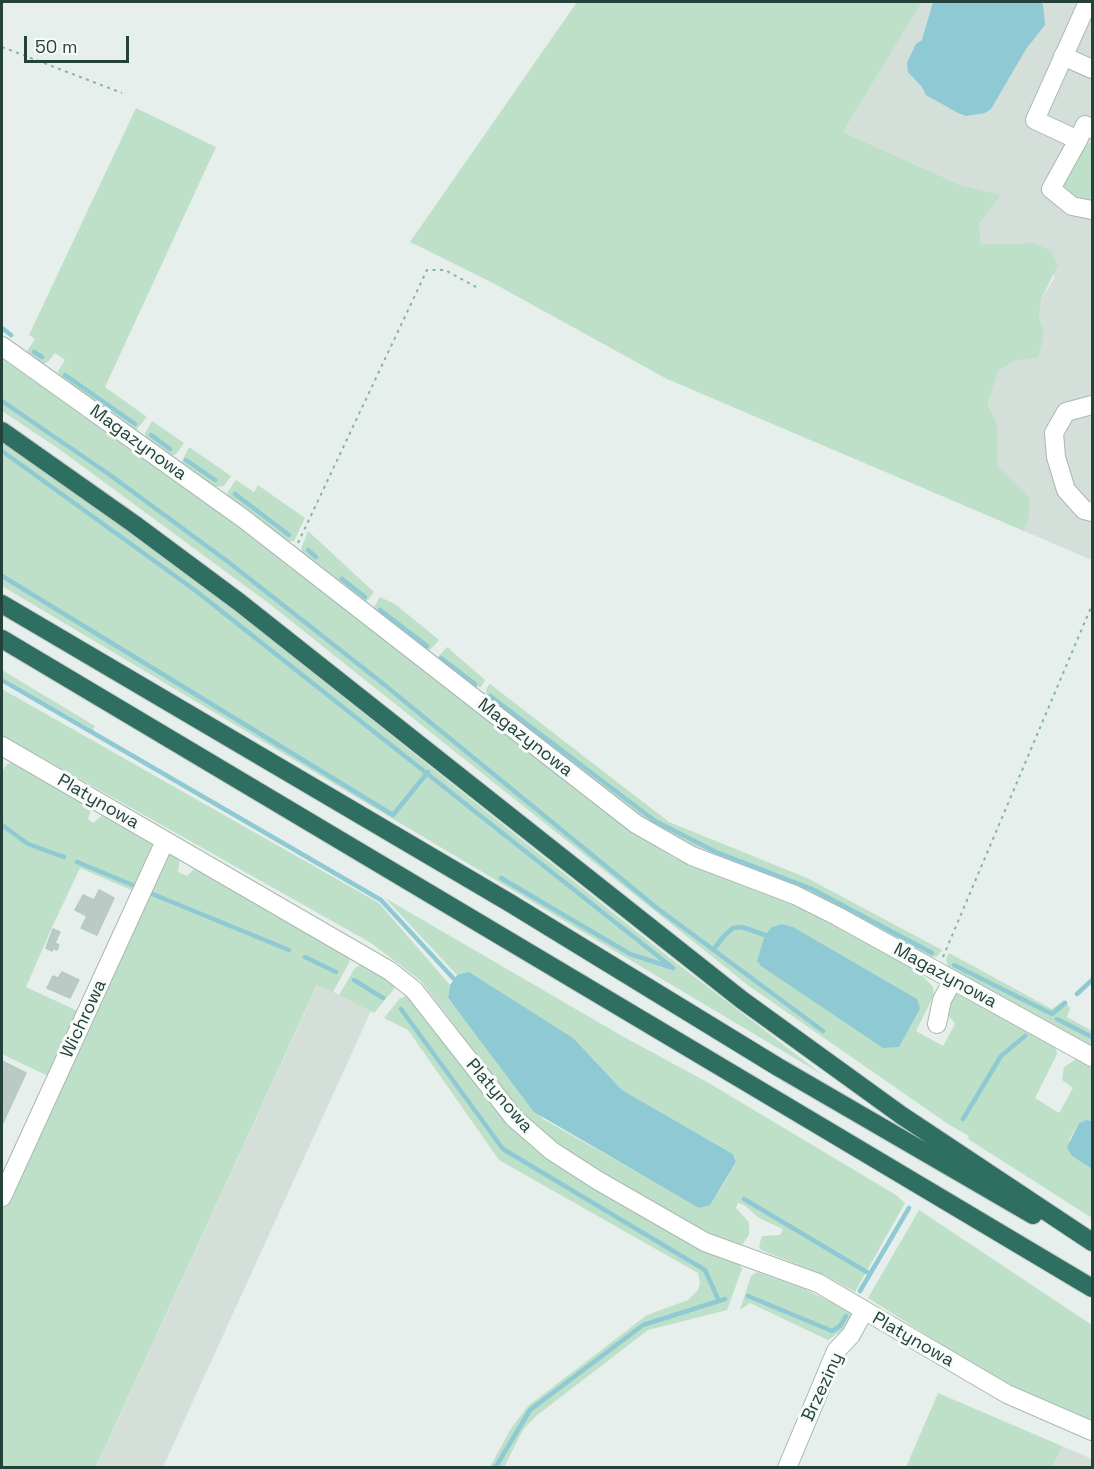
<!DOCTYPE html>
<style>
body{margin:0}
#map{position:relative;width:1094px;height:1469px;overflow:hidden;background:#e6efeb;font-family:"Space Grotesk",sans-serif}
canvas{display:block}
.frame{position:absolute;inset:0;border:3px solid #24423a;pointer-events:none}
.scale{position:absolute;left:24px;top:36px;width:105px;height:27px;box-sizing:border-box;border:3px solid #24423a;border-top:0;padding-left:8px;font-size:18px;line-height:21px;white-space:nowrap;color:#24423a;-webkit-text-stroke:4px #f7fbf9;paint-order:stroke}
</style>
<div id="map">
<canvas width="1094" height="1469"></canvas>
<div class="frame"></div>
<div class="scale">50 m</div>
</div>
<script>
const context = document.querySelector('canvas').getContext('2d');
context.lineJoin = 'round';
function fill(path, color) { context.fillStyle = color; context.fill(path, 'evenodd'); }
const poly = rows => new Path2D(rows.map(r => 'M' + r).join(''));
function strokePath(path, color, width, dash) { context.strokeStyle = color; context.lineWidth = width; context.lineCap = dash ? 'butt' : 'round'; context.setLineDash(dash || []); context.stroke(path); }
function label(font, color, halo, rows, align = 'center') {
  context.font = font + ' "Space Grotesk",sans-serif'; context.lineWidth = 6; context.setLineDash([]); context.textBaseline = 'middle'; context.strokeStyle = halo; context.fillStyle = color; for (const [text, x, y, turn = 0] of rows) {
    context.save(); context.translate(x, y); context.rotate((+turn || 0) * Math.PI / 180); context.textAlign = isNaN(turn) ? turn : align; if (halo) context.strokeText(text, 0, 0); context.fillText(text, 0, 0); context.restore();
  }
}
const built = poly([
 [922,2,1092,2,1092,560,1024,531,1029,516,1008,477,997,466,997,424,988,404,998,371,1015,361,1044,335,1039,316,1041,300,1055,277,1033,243,981,244,979,224,1000,195,961,185,843,132],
 [318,984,371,1011,163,1467,96,1468],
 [1062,1446,1092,1459,1092,1467,1053,1468]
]);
const green = poly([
 [577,2,922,2,843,132,961,185,1001,195,979,224,981,244,1033,243,1050,250,1058,265,1041,300,1039,316,1044,335,1038,357,1015,361,998,371,988,404,997,424,997,466,1029,497,1029,516,1024,531,667,379,491,282,410,242],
 [136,108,216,147,105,387,147,417,136,430,130,428,59,377,58,371,65,360,55,353,48,362,41,364,27,351,35,339,29,335],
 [1092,144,1092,204,1083,202,1068,193,1065,186,1065,181,1085,145],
 [2,356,203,500,623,825,674,858,801,908,918,971,933,987,934,995,916,1031,943,1046,955,1024,946,1012,953,996,957,994,1051,1043,1056,1048,1057,1054,1035,1098,1059,1113,1073,1088,1062,1080,1064,1067,1076,1059,1092,1068,1092,1121,1086,1120,1079,1123,1069,1140,1072,1156,1092,1169,1092,1218,968,1139,969,1136,948,1124,749,986,271,605,59,449,2,411],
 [782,924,793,927,920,1009,899,1047,772,927],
 [152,421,184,443,177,453,172,456,146,439,145,433],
 [2,441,144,542,238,613,666,955,823,1075,2,586],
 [189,447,231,476,224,486,213,487,181,463],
 [236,480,254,492,258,485,305,518,294,541,283,541,228,497,227,493],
 [308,531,374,592,369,599,365,602,304,556,301,549],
 [380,597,395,604,439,640,430,650,425,651,374,611,373,608],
 [447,647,485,680,481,687,472,687,437,658],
 [2,670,95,726,93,730,2,677],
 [490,684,669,822,807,878,942,950,938,956,930,958,705,853,647,821,486,697,486,689],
 [2,689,379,903,450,985,448,999,543,1119,699,1207,710,1204,722,1186,736,1162,733,1154,622,1090,572,1038,470,973,457,975,385,898,622,1036,707,1082,896,1195,905,1203,855,1292,826,1276,761,1250,759,1246,762,1236,780,1235,783,1229,759,1218,744,1205,738,1203,736,1208,749,1222,749,1235,742,1245,731,1244,687,1222,551,1141,525,1118,421,981,371,943,2,735],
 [13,762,92,807,88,819,93,823,104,814,153,842,155,847,138,893,80,868,53,925,26,987,82,1013,52,1078,2,1054,2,772,7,764],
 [171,853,180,857,178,872,187,876,195,868,349,956,350,961,333,992,317,985,96,1467,2,1468,2,1208,165,857],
 [949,953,1052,1009,1064,1000,1070,1008,1067,1017,1092,1031,1092,1047,948,967,946,959],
 [363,963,393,984,395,988,374,1013,339,995,355,968],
 [407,996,508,1125,542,1155,701,1250,739,1263,742,1269,727,1310,648,1330,536,1416,523,1430,504,1467,490,1467,510,1430,528,1406,647,1315,688,1300,698,1290,700,1283,698,1273,499,1160,408,1030,384,1018,400,998],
 [919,1210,1092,1325,1092,1422,1001,1382,868,1298],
 [757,1272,802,1288,844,1308,854,1315,849,1326,828,1340,750,1303,740,1310,751,1276],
 [938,1393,1062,1446,1053,1467,906,1467]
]);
const water = poly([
 [933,2,1041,2,1043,5,1045,25,1026,49,991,109,985,113,966,116,958,113,926,95,922,87,908,72,907,63,916,44,922,40],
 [782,924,793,927,917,999,920,1009,899,1047,883,1048,761,966,757,961,765,935,772,927],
 [469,972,573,1038,622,1090,733,1154,736,1162,710,1205,699,1208,534,1112,448,998,450,985,457,975],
 [1086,1120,1092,1121,1092,1169,1072,1156,1067,1147,1079,1123]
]);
const stream = poly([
 [2,328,11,335],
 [34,352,42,357],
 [65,375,135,424],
 [2,401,110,475,227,561,381,682,657,908,823,1031],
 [151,435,170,449],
 [2,451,196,591,673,968],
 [186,460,215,480],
 [235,494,289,535],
 [308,550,316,557],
 [2,576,393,815,428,772],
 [342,579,365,597],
 [380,610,427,646],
 [441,658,475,684],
 [2,680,381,900,454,979],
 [490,696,655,821,716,852,812,889,932,953],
 [2,825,28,844,64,857],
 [77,862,135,886],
 [501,878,630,954,670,967],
 [150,893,289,950],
 [713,950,724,936,733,928,742,927,765,935],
 [305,957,336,972],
 [954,965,1052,1014,1065,1003],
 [354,980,383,998],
 [1077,994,1092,980],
 [401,1009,503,1149,705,1270,719,1301],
 [1057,1019,1092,1037],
 [963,1119,1001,1056,1025,1036],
 [744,1199,870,1274],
 [860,1291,909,1208],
 [748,1296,832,1331,840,1326,846,1316],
 [495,1468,530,1410,643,1325,725,1299]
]);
const building = poly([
 [99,890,114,898,97,935,81,928,87,916,75,910,83,895,94,900,99,890],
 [53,929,60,932,55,943,59,945,57,950,53,948,52,951,46,948,53,929],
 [62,972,79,980,70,998,47,988,53,976,58,978,62,972],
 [2,1061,26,1073,2,1125,2,1061]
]);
const path = poly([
 [2,3,3,2],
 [2,47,122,93],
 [298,543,427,270,445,270,476,287],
 [943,957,1092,605]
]);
const minor = poly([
 [1088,2,1035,120,1078,140,1051,189,1072,206,1092,210],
 [1063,56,1092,69],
 [1078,140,1085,125,1092,129],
 [2,346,244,519,636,824,692,856,795,895,837,916,1092,1057],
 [1092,405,1066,412,1054,433,1056,457,1066,490,1084,510,1092,512],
 [2,746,390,971,414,990,514,1118,552,1151,597,1180,705,1242,818,1283,1007,1394,1092,1431],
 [937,1024,942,1000,953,980],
 [2,1197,165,841],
 [787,1468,836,1351,851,1335,864,1311]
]);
const highway = poly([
 [2,431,134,524,239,602,742,1000,901,1115,1092,1242],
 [2,604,510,903,778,1067,1033,1215],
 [2,639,1092,1288]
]);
const streetNames = [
 ["Magazynowa",138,443,36],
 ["Magazynowa",525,738,38],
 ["Platynowa",98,802,30],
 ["Magazynowa",945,976,29],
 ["Wichrowa",84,1019,-65],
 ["Platynowa",499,1096,49],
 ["Platynowa",913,1340,30],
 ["Brzeziny",823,1387,-65]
];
fill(built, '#d4dfda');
fill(green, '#bfe0c8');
fill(water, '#8ec9d4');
strokePath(stream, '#8ec9d4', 4.5);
fill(building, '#bbcac4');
strokePath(building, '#b8c9c2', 1.5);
strokePath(minor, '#a8b8b2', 20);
strokePath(highway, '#c2cac8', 20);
strokePath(path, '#86b3a5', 2, [3, 4.5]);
strokePath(minor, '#fff', 18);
strokePath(highway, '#2f6f62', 18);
label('18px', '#24423a', '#f7fbf9', streetNames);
</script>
